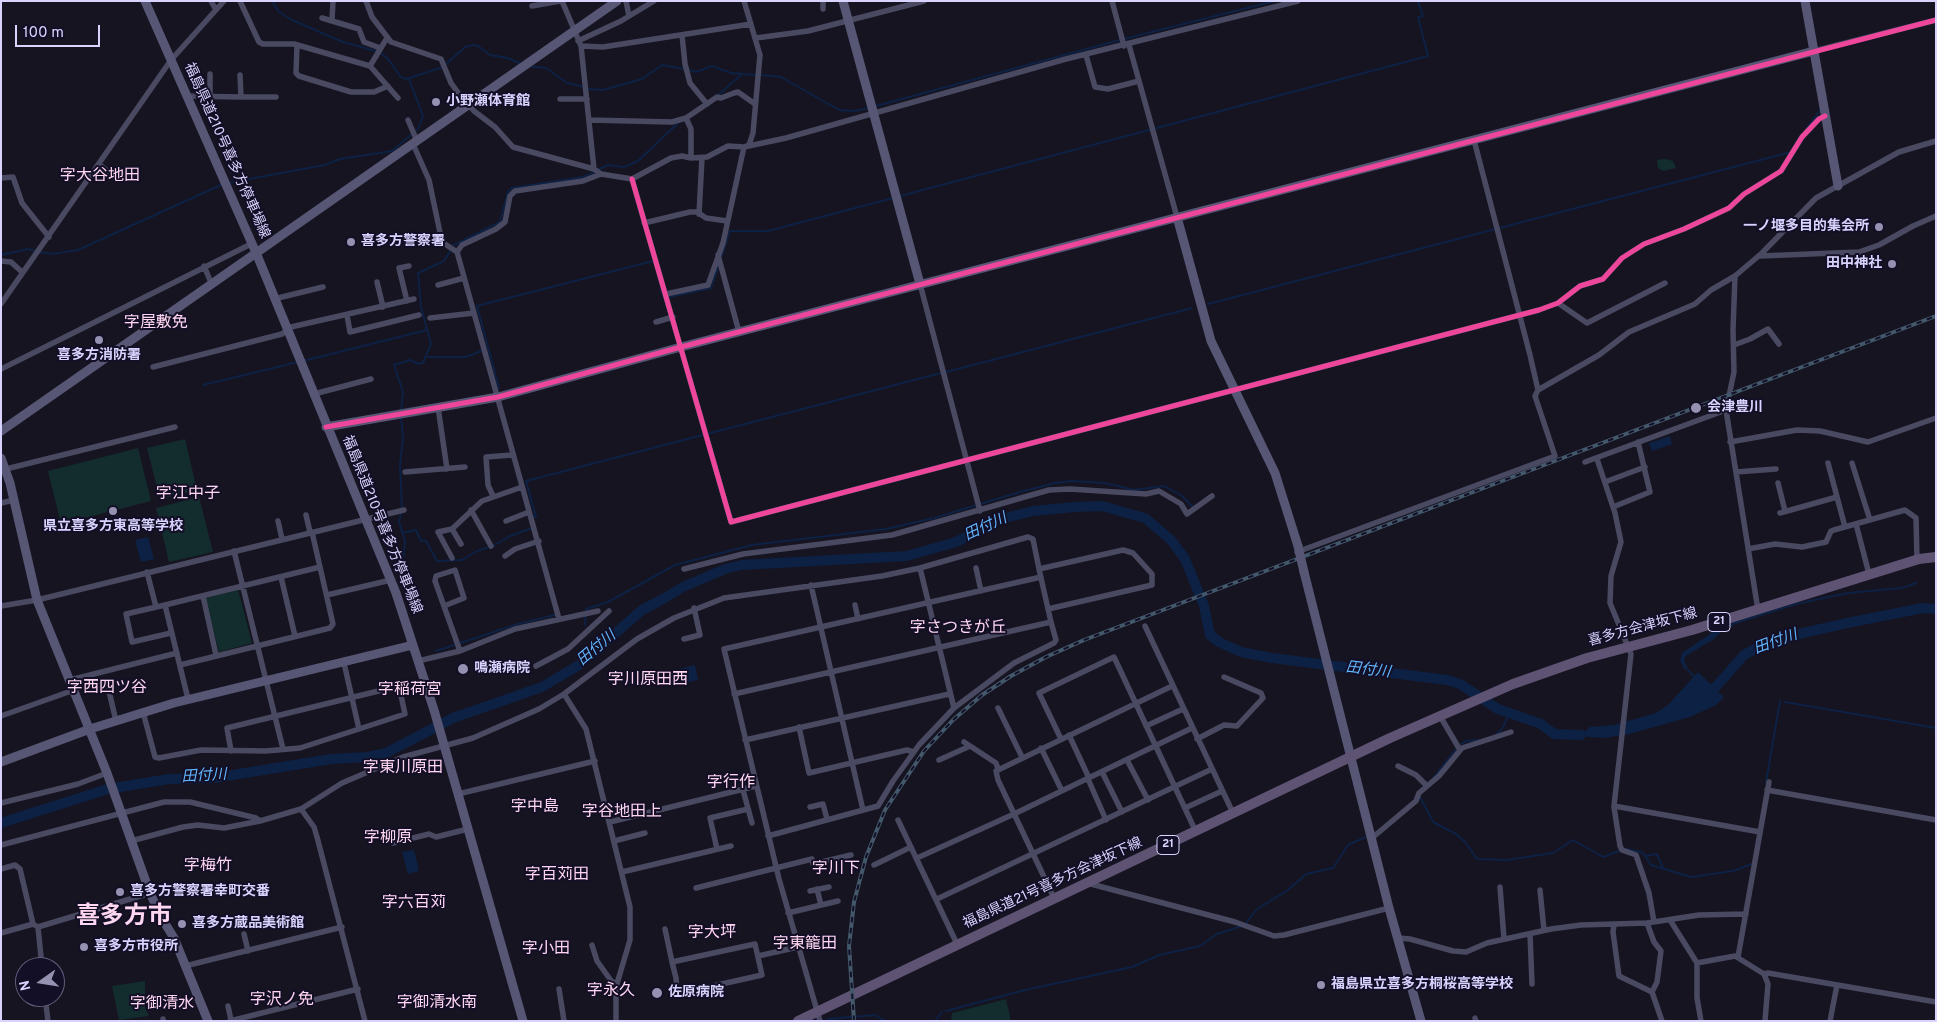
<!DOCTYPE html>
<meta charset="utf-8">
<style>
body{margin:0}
#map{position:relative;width:1937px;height:1022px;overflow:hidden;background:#161421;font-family:Overpass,sans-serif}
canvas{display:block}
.frame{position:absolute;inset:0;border:2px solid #d9d4ff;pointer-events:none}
.north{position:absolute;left:15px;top:957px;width:50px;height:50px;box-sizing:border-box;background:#130f26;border:1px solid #625e7d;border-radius:50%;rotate:257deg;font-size:14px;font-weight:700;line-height:20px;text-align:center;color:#d9d4ff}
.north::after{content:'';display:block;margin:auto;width:18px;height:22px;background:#9591b1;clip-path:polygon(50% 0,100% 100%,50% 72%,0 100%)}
.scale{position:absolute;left:15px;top:25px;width:85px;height:22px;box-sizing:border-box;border:2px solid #d9d4ff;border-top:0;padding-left:6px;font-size:15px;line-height:18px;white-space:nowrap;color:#d9d4ff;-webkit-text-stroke:4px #130f26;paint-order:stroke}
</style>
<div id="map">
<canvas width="1937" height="1022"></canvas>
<div class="frame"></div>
<div class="north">N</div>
<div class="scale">100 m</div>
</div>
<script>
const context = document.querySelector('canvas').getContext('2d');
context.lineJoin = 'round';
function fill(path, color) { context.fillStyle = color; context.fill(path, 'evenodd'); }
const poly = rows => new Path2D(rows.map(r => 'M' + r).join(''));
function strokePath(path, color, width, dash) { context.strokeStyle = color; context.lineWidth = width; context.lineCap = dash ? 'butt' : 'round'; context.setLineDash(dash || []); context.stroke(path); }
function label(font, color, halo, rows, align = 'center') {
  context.font = font + ' Overpass,"Noto Sans JP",sans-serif'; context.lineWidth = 4; context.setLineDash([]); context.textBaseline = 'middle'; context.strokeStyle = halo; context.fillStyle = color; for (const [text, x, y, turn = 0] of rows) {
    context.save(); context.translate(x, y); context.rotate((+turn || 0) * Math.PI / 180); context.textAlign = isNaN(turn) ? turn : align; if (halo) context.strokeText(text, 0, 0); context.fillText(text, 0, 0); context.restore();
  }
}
const green = poly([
 [1665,159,1673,161,1676,168,1663,171,1658,168,1657,160],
 [185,439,197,490,160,499,147,448],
 [138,448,151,501,61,524,48,471],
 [199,497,213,552,169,562,156,508],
 [238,589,252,643,219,652,205,598],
 [145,981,145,1008,149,1016,119,1020,112,986],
 [1006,999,1011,1021,951,1021,952,1013]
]);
const water = poly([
 [1670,436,1672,444,1652,451,1649,443],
 [148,537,154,559,141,562,135,540],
 [1724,629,1714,639,1686,656,1684,661,1687,667,1685,670,1680,661,1682,653,1713,632],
 [695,665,698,680,677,685,674,670],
 [1698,672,1724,697,1716,705,1690,717,1629,734,1604,738,1564,735,1583,733,1590,727,1614,725,1656,713,1668,705],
 [414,850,419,871,408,874,402,852]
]);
const stream = poly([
 [272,1,279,12,292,20,343,42,376,51],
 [1124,39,1275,1],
 [381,53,388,59,401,77,406,79,443,67,465,47,473,45,478,46,490,55,508,58,521,64],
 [527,66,546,68,567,83,584,87],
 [688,70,696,72,712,66,731,73,756,75],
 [761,75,781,77,839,110,855,111,869,108],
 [588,89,603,90,642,79,662,65,684,69],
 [717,96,742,74],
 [876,106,1120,40],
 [1807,128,1821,109],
 [599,169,608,165,624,167,638,161,679,122],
 [227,183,325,165,340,159,392,151,418,129,423,116,409,79],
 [900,196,1428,56,1418,17,1423,16,1418,1],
 [40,252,52,254,78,250,223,184],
 [1,255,28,249,35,251],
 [721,258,730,231,768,231,893,198],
 [661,289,664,298],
 [669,297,711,288,719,265],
 [1208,304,1791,152],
 [428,357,466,357,484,350],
 [303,361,427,330],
 [946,372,1192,308],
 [203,385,298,362],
 [499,388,477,306,653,261],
 [401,412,403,392,394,365,410,360,419,364,423,363,431,344,421,307,418,273,444,261,454,245,500,222,508,192,512,188,583,177,595,172],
 [401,417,403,438,400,464,402,509],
 [401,513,399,522,405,541,401,581,412,608],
 [533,517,536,517,526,481,941,373],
 [402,533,416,530,421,541,426,541,437,561,462,560,477,551,489,547],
 [493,546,510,536,532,528],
 [585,625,586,609,608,602,675,565,752,545,886,529,934,518,1020,492,1055,483,1072,481,1105,483,1134,490,1164,486,1182,496,1193,507],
 [1720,631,1735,623,1796,604,1848,593,1902,588,1916,583],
 [436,651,518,624,555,615],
 [1686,668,1695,677],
 [1785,702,1936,728],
 [1503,727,1510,712],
 [1497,734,1502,729],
 [1460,745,1466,741,1479,740],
 [1433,778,1457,748],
 [1766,782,1780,701],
 [1420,797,1433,822,1456,834,1466,843,1477,859,1507,860,1553,853,1573,840,1603,857,1619,851],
 [1627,849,1643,853,1651,865,1691,877,1733,871,1752,864],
 [1645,856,1657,854,1663,868],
 [1246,923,1257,909,1288,890,1306,874,1333,868,1348,845,1366,837],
 [946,1011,1025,990,1132,967,1159,955,1200,946,1217,934,1242,926],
 [828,1019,875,1015,885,1021],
 [935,1021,942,1012]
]);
const river = poly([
 [1706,698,1744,655,1757,648,1803,633,1852,622,1923,608,1936,609],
 [1,823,108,789,169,779,214,778,331,759,368,757,386,753,453,718,542,687,579,665,642,610,663,599,683,587,725,569,741,565,907,556,956,542,1001,519,1033,511,1075,507,1102,506,1145,518,1171,540,1185,559,1204,606,1210,635,1219,642,1241,652,1272,658,1447,680,1460,684,1498,709,1541,724,1554,734,1581,735]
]);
const street = poly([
 [211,1,216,10],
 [240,1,259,42,263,44,294,44,370,66,387,38],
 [366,1,372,17,391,42,441,59,451,83,459,94,474,111,495,127,513,147,594,169,601,174,632,179,671,158,682,156,691,158,707,157,728,146,744,147,786,138,1066,59,1298,1],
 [562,1,581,46,594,169],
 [626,1,629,16],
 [823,1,823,9],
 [1112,1,1124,46],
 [532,6,560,1],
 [322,18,359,29,364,42,380,48],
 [332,20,333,1],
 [682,35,685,64,690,83,707,104],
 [756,38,808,31,924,1],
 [578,41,621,21,654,1],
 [297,45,296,73,299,76,351,92,374,92,388,86],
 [1129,45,1177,217],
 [581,46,603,47,751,24],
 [1814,51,1936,20],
 [1086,55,1095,87,1108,89,1139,81],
 [370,66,398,98],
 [210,74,210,96],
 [186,96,241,97,240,75],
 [241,97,276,97],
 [560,99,587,99],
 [686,118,691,129,691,158],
 [408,120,417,141],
 [589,120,672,122,686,118,717,97,721,98,734,93,738,92,755,104],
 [413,144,429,180,442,242,457,252,459,259,559,619],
 [99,164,117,179],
 [1,178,13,177,22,203,49,237],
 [632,179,731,522,1539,310,1558,303,1580,286,1603,279,1622,258,1644,244,1684,229,1729,208,1744,194,1781,171,1802,137,1819,119,1825,116],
 [699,214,702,158],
 [644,223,690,212,697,212,706,218,727,221],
 [457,252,462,245,496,229,505,222,510,196,515,191,583,181,601,174],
 [718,255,739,332],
 [1760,256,1859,252,1879,245,1913,226,1936,216],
 [1,261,11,262,22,272],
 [204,266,212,285],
 [1735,276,1733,330,1734,372,1726,410,1758,610],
 [377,282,383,307],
 [920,284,980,511],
 [438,285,464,278],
 [666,294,708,285,723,243,744,147,749,145,753,133,760,55,744,1],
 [274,299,323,287],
 [407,301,399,268,409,266],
 [1558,303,1587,323,1665,283],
 [1,304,171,60,224,1],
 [347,315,350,332,419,315],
 [430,318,474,313],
 [656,322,673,317],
 [1734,345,1750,339,1768,329,1779,344],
 [153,367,282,334,291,327,414,299],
 [1,369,251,244],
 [1538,390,1599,355,1629,332,1695,304,1711,290,1735,276,1762,253,1816,198,1899,152,1936,141],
 [314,394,371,379],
 [438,407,447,469],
 [1730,442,1797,430,1820,431,1868,442,1936,418],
 [1597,459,1615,513,1621,542,1611,576,1610,603,1631,654,1614,806,1760,832],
 [1585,462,1726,410],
 [1828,463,1845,527],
 [1852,463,1870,520],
 [6,469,175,427],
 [405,472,465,467],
 [1736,472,1776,469],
 [1605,482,1645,467],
 [1778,483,1785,511],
 [493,496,488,485,486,457,512,455],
 [1,503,14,500],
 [1613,507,1650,492,1638,442],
 [471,510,491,546],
 [1780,513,1837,497],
 [306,515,310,532],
 [278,521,282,539],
 [506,521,529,512],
 [1856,524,1869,574],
 [452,529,461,544],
 [1748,549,1775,544,1802,547,1826,542,1831,531,1834,530,1905,510,1916,518,1917,560],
 [234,551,283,749],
 [1297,552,1555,456,1535,396,1538,390,1530,355,1474,140],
 [505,556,515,549,539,541],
 [452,558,438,532,452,529,482,501,522,487],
 [920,568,954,708],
 [976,568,981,591],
 [684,569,743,554,892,535,1049,490,1070,489,1146,494,1159,491,1181,504,1187,514,1212,496],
 [147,572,156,607],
 [281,577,295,636],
 [811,585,863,810],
 [327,595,391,580],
 [203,596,216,655],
 [165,605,126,614,132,642,171,633],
 [855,605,858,619],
 [1,606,37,600,404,510],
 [444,606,464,598,455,570,436,576,435,581,460,651],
 [1145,626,1233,813],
 [684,639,700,635,694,608],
 [418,661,460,651,515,629,598,611],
 [180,665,330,628,333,624,312,532],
 [536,666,568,649,609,611],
 [70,680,177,653],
 [108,687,116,721],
 [564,694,586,729,630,907,630,940,616,987,616,1021],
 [734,694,1051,622],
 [188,699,165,605,320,567],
 [998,708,1022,757],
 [143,712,155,757,159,758,201,750,266,751,300,748,359,729,344,663],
 [1,716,74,690],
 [1440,716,1460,750],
 [1146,726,1183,709],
 [799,727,809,773,907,750,914,752],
 [1069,735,1089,778],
 [1061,739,1039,693,1114,657,1196,832],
 [1197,739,1224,725,1237,726,1263,698,1261,693,1224,677],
 [745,740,949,694],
 [964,742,996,763,998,769],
 [1041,748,1062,791],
 [231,751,227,728,399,686,405,714,359,729],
 [939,760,970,746],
 [1127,760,1148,800],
 [1398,766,1416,775,1427,786],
 [1102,772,1122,812],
 [1088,779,1106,820],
 [743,790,752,823],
 [1767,790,1936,820],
 [458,794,595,761],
 [1,803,78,784,107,773],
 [810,807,823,804,827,819],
 [1614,807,1620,846,1622,850,1636,855,1649,893,1654,922],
 [1185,808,1222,791],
 [301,809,314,827,317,837,365,1021],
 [898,820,957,944],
 [610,822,756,786],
 [768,836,878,806,893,781,919,745,954,708,1014,663,1054,643,1056,640,1051,622,1039,569,1123,550,1133,553,1152,574,1152,585,1048,609],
 [1372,838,1416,801,1419,793,1439,776,1462,748,1511,732],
 [131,841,183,827,198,825,224,828,260,821],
 [614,841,645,833],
 [393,843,429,834,436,837,468,829],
 [1,845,164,802,190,802,256,818,260,821,301,809,342,783,403,757,473,738,539,709,564,694,637,639,674,618,724,598,882,576,920,568,1028,537,1033,539,1039,569],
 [717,849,710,818,748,809],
 [917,858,1014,814,1192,728],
 [874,865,911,847],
 [1,869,15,865,20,869,33,924,38,927,42,967],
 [622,872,731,846],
 [1087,883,1235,922,1274,936,1284,935,1389,908],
 [1500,887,1504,939],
 [696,888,812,859,813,864,851,855],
 [817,889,821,905],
 [1540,890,1544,930],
 [810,891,829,887],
 [1054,898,998,780,996,771,1172,686],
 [937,899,1212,769],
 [788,913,838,901],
 [1670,920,1697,963,1697,998,1701,1021],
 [1647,923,1654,942,1661,951,1657,982,1652,992],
 [1614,925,1613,932,1619,976,1652,992,1662,1021],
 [38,927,150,893],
 [665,929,672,962,676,978,677,994,762,975,755,944,672,962],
 [1,933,33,924],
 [244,934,248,951],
 [1530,934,1532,984],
 [1398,938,1410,939,1453,951,1466,952,1487,943,1551,929,1581,925,1647,923,1699,915,1746,914],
 [592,945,597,961,612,982,617,983],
 [758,956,798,947],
 [1738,957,1769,782],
 [1697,963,1735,956,1764,974,1768,984,1765,1021],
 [185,966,342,927],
 [1764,974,1768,973,1936,1002],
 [559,989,564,1021],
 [45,997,48,1021],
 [228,1006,231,1020],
 [1475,1018,1476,1021],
 [163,1021,163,1019],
 [230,1021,358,989],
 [820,1021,779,879,724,649,1041,577],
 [1830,1021,1837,985]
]);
const secondary = poly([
 [145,1,257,255,396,593,434,710,523,1021],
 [843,1,920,284],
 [1805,1,1838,186],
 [1177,217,1211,341,1275,473,1298,546],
 [326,427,498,397,681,347,1814,51],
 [1,431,617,1],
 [1,458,10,483,37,600,107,773,150,893,161,917,174,938,208,1021],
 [1304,572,1389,908,1421,1021],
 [1,762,90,729,174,703,413,645]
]);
const primary = poly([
 [798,1021,1390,738,1513,684,1587,658,1692,630,1919,559,1936,557]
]);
const rail = poly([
 [854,1021,849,946,854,902,866,857,885,810,924,751,953,720,982,695,1011,676,1046,657,1084,640,1936,316]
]);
const secondaryBridge = poly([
 [1298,546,1304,572]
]);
const cycleway = poly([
 [632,179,731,522,1539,310,1558,303,1580,286,1603,279,1622,258,1644,244,1684,229,1729,208,1744,194,1781,171,1802,137,1819,119,1825,116],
 [326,427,498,397,681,347,1936,20]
]);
const markers = [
 [436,102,5,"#9591b1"],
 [1879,227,5,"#9591b1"],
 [351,242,5,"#9591b1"],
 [1892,264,5,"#9591b1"],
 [99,340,5,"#9591b1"],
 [1696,408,6,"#9591b1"],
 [113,511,5,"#9591b1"],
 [463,669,6,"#9591b1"],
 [120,892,5,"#9591b1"],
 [182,924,5,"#9591b1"],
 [84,947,5,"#9591b1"],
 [1321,985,5,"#9591b1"],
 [657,993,6,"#9591b1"]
];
const shields = [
 [1719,622,22],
 [1168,845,22]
];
const shieldNames = [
 ["21",1719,622],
 ["21",1168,845]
];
const poiNames = [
 ["小野瀬体育館",446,102],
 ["一ノ堰多目的集会所",1869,227,"right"],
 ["喜多方警察署",361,242],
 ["田中神社",1882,264,"right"],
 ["喜多方消防署",99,356,"center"],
 ["会津豊川",1707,408],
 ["県立喜多方東高等学校",113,527,"center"],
 ["鳴瀬病院",474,669],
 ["喜多方警察署幸町交番",130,892],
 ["喜多方蔵品美術館",192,924],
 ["喜多方市役所",94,947],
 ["福島県立喜多方桐桜高等学校",1331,985],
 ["佐原病院",668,993]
];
const streetNames = [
 ["福島県道210号喜多方停車場線",226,151,66],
 ["福島県道210号喜多方停車場線",381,525,68],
 ["喜多方会津坂下線",1643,628,-15],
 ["福島県道21号喜多方会津坂下線",1053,884,-25]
];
const waterNames = [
 ["田付川",986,528,-25],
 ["田付川",1776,643,-20],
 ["田付川",597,649,-40],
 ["田付川",1368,671,7],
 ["田付川",204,777,-3]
];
const quarterNames = [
 ["字大谷地田",100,177],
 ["字屋敷免",156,324],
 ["字江中子",188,495],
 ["字さつきが丘",958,629],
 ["字川原田西",648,681],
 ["字西四ツ谷",107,689],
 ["字稲荷宮",410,691],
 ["字東川原田",403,769],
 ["字行作",731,784],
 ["字中島",535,808],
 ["字谷地田上",622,813],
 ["字柳原",388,839],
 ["字梅竹",208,867],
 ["字川下",836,870],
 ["字百苅田",557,876],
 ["字六百苅",414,904],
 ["字大坪",712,934],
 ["字東籠田",805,945],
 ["字小田",546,950],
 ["字永久",611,992],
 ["字沢ノ免",282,1001],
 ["字御清水南",437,1004],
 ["字御清水",162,1005]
];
const townNames = [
 ["喜多方市",124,918]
];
fill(green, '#132c2d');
fill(water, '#0d2144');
strokePath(stream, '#0d2144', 2);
strokePath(river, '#0d2144', 10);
strokePath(street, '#4a4962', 5.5);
strokePath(secondary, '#575674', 9);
strokePath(primary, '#5e5373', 10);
strokePath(rail, '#43596b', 4);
strokePath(rail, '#130f26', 2, [5.5]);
strokePath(secondaryBridge, '#575674', 9);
strokePath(cycleway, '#ed469a', 5);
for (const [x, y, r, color] of markers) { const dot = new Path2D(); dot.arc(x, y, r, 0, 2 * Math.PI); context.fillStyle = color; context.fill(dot); strokePath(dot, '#130f26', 2); }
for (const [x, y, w] of shields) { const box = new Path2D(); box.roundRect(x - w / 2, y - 9.5, w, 19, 4); context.fillStyle = '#130f26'; context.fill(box); strokePath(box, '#d9d4ff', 1); }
label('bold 12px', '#d9d4ff', null, shieldNames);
label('bold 14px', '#d9d4ff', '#130f26', poiNames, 'left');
label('14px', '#d9d4ff', '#130f26', streetNames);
label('italic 15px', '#62b6ff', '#130f26', waterNames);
label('16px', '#ffd6f0', '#130f26', quarterNames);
label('bold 24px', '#ffd6f0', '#130f26', townNames);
</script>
